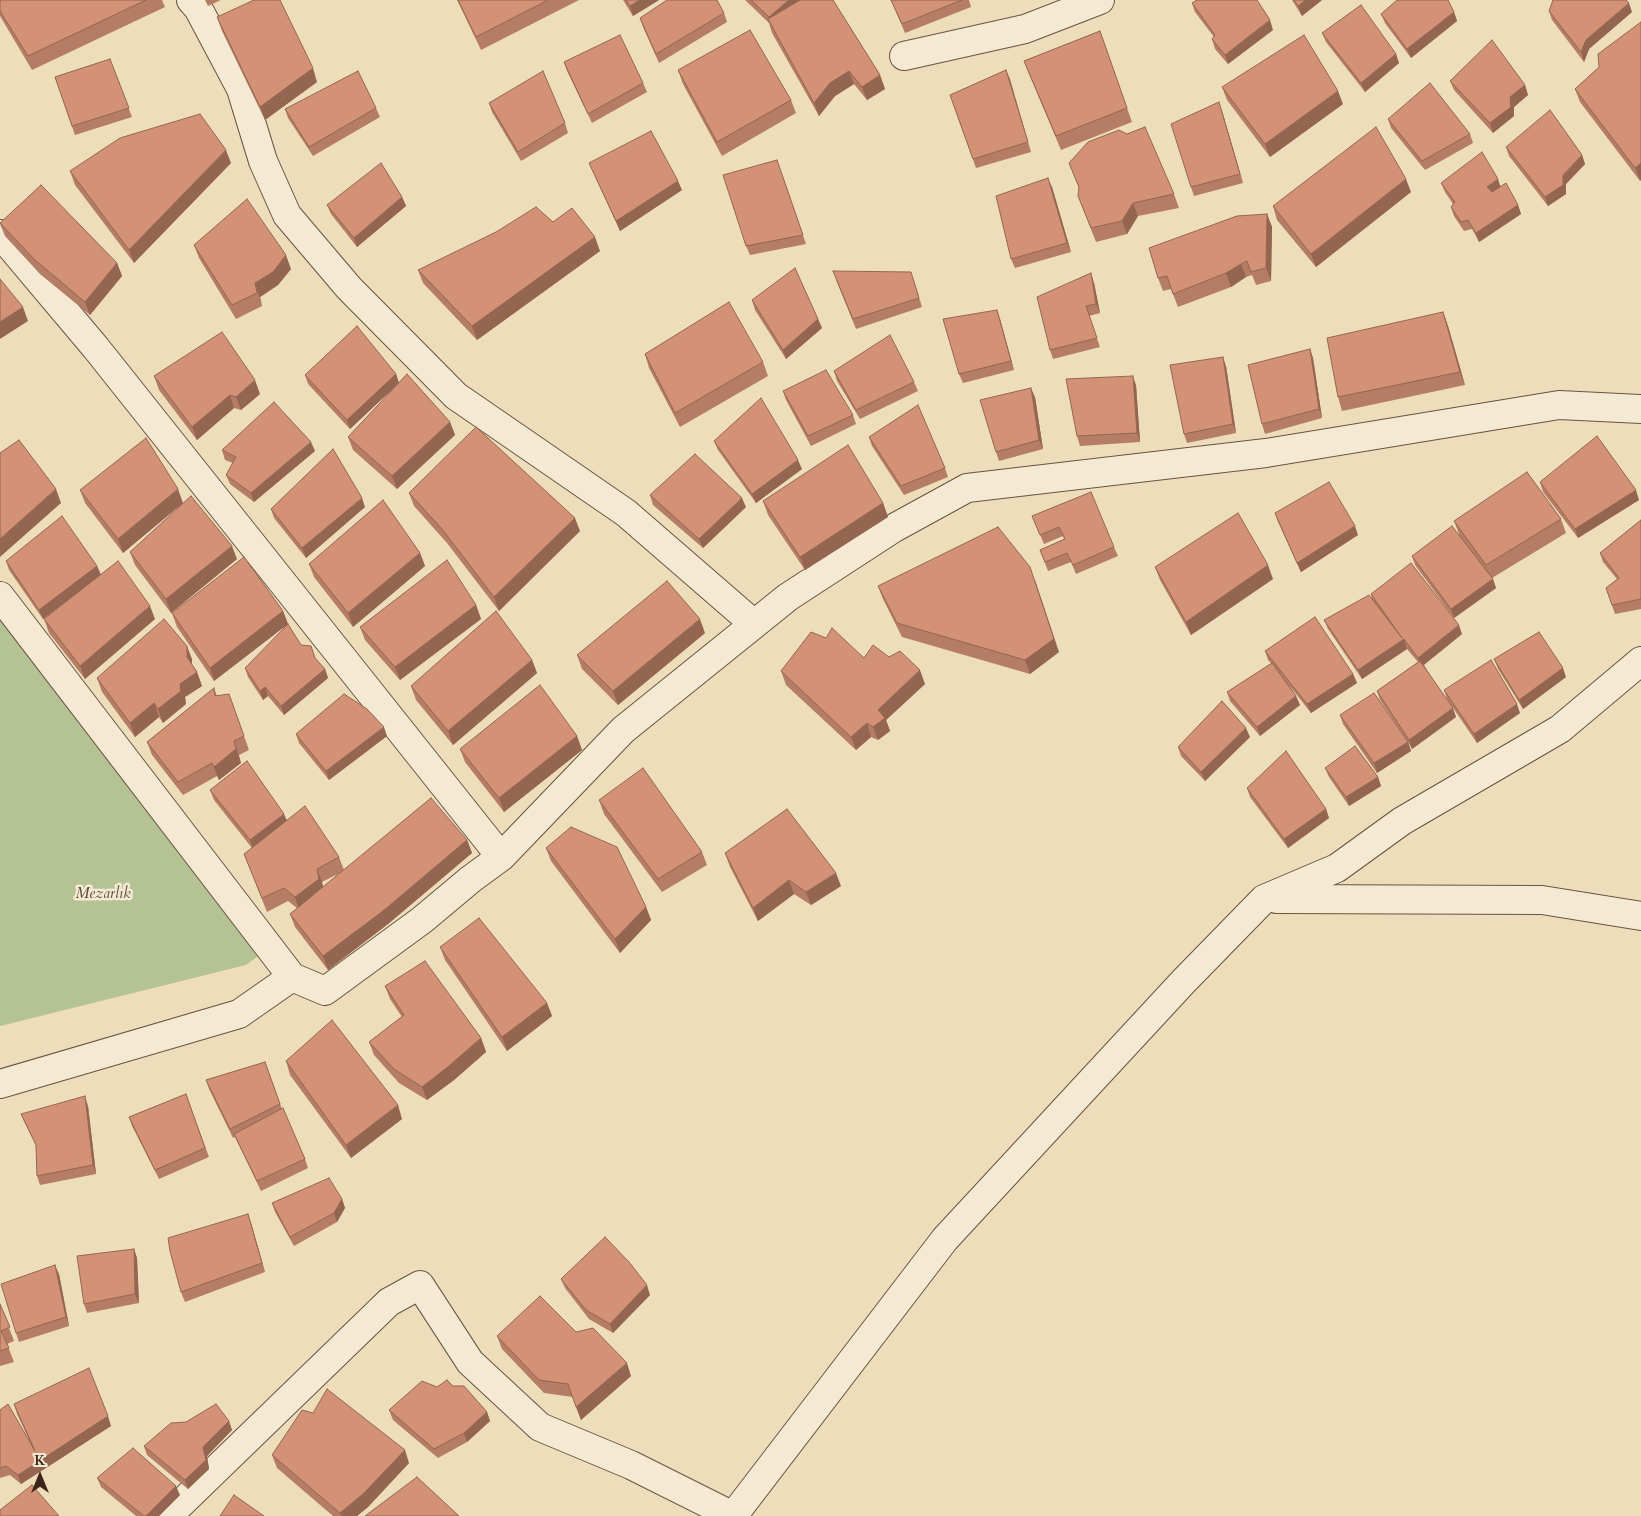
<!DOCTYPE html>
<meta charset="utf-8">
<style>
body{margin:0}
#map{position:relative;width:1641px;height:1516px;overflow:hidden;background:#eeddba;font-family:Cardo,serif}
canvas{display:block}
.north{position:absolute;left:15px;top:1451px;width:50px;height:50px;-webkit-text-stroke:4px #f4e9d2;paint-order:stroke;rotate:0deg;font-size:14px;font-weight:700;line-height:20px;text-align:center;color:#3d251b}
.north::after{content:'';display:block;margin:auto;width:18px;height:22px;background:#3d251b;clip-path:polygon(50% 0,100% 100%,50% 72%,0 100%)}
</style>
<div id="map">
<canvas width="1641" height="1516"></canvas>
<div class="north">K</div>
</div>
<script>
const context = document.querySelector('canvas').getContext('2d');
context.lineJoin = 'round';
function fill(path, color) { context.fillStyle = color; context.fill(path, 'evenodd'); }
const poly = rows => new Path2D(rows.map(r => 'M' + r).join(''));
function strokePath(path, color, width, dash) { context.strokeStyle = color; context.lineWidth = width; context.lineCap = dash ? 'butt' : 'round'; context.setLineDash(dash || []); context.stroke(path); }
function label(font, color, halo, rows, align = 'center') {
  context.font = font + ' Cardo,serif'; context.lineWidth = 5; context.setLineDash([]); context.textBaseline = 'middle'; context.strokeStyle = halo; context.fillStyle = color; for (const [text, x, y, turn = 0] of rows) {
    context.save(); context.translate(x, y); context.rotate((+turn || 0) * Math.PI / 180); context.textAlign = isNaN(turn) ? turn : align; if (halo) context.strokeText(text, 0, 0); context.fillText(text, 0, 0); context.restore();
  }
}
const green = poly([
 [0,614,266,950,246,965,0,1026]
]);
const minor = poly([
 [191,0,198,8,241,89,263,161,287,215,349,288,456,396,626,513,754,624],
 [904,56,1025,29,1100,0],
 [0,234,96,348,501,857],
 [0,596,292,977],
 [1276,899,1542,900,1641,916],
 [0,1084,239,1014,292,977,325,991,422,920,471,879,501,857,623,730,788,597,894,528,967,488,1266,453,1559,405,1641,409],
 [168,1516,389,1302,420,1285,470,1362,540,1427,631,1465,733,1516,945,1239,1183,982,1264,899,1337,868,1402,821,1560,729,1641,661]
]);
const wall = poly([
 [0,0,162,0,165,7,32,70,0,16],
 [205,0,221,0,208,6],
 [457,0,579,0,481,50],
 [623,0,659,0,633,16],
 [745,0,833,0,880,75,885,89,867,100,854,84,835,96,819,116,772,33,769,23],
 [891,0,969,0,971,7,905,33],
 [1292,0,1322,0,1302,16],
 [1192,3,1273,30,1228,64,1215,49,1212,39,1214,37,1195,12],
 [1549,11,1632,12,1589,49,1584,62,1552,20],
 [1454,12,1457,21,1411,58,1385,23,1381,14],
 [724,13,727,22,659,63,643,27,640,18],
 [217,17,317,82,265,120,222,31],
 [1100,31,1132,122,1061,150,1029,74,1024,61],
 [1322,33,1396,54,1399,63,1365,92,1326,42],
 [110,59,132,117,75,135,55,77],
 [564,62,643,83,647,92,592,123,567,71],
 [1599,67,1640,181,1580,102,1575,89],
 [678,70,791,100,796,113,722,156,683,84],
 [1006,70,1031,152,976,168,950,95],
 [1450,81,1525,85,1528,95,1514,107,1514,116,1493,133,1454,90],
 [1222,87,1343,104,1270,157,1227,100],
 [489,103,565,123,568,133,521,161,492,112],
 [376,108,380,117,313,156,288,118,285,109],
 [1222,111,1243,183,1194,196,1191,187],
 [1388,119,1470,134,1473,143,1425,170,1391,128],
 [1506,147,1582,155,1585,164,1566,184,1566,194,1548,206,1509,156],
 [777,160,806,244,750,255,746,246],
 [231,163,134,263,75,185,70,171],
 [589,163,682,190,620,231,593,172],
 [1069,163,1174,194,1179,208,1138,216,1127,234,1096,242,1078,196,1079,188],
 [1441,183,1501,186,1518,205,1521,214,1479,242,1472,229,1464,231,1454,216,1451,207,1453,204,1445,192],
 [1052,187,1071,252,1015,268,1011,259],
 [1411,192,1316,267,1277,220,1273,206],
 [402,197,406,206,357,247,331,214,327,205],
 [1267,214,1272,227,1271,281,1256,285,1252,275,1246,277,1231,287,1178,307,1171,289,1163,291,1158,278],
 [553,222,600,251,477,340,423,283,418,270],
 [0,224,117,263,122,276,90,315,40,274,5,236],
 [194,245,291,269,278,285,260,297,262,306,236,319,199,258],
 [836,280,914,281,922,307,856,329],
 [1094,283,1100,313,1089,316,1100,347,1053,359,1050,350],
 [752,300,818,319,822,328,786,359,755,310],
 [1443,312,1448,326,1465,385,1342,411,1338,397],
 [1000,319,1014,370,963,383,959,374],
 [1310,349,1313,358,1322,418,1265,434,1262,424],
 [645,354,763,362,768,376,680,427,649,368],
 [1226,366,1236,433,1187,443,1184,434],
 [834,371,914,382,918,391,860,419,837,381],
 [396,374,399,383,350,429,308,384,305,375],
 [154,376,260,394,241,410,234,408,197,440,159,390],
 [1136,385,1140,442,1080,446,1077,436],
 [783,391,853,415,856,424,811,446,786,400],
 [1035,397,1043,449,999,461,996,452],
 [450,422,455,435,397,489,353,450,348,437],
 [869,437,945,468,948,477,904,495,872,446],
 [714,441,802,469,756,503,718,450],
 [222,450,315,451,254,502,230,484,226,475,233,463,225,460],
 [1540,482,1639,500,1578,538,1543,492],
 [80,490,183,503,123,553,85,503],
 [409,493,580,531,499,611,447,543,414,506],
 [650,495,746,507,703,548,653,505],
 [763,501,883,503,888,517,805,570,768,515],
 [365,507,306,558,274,518,271,509],
 [1275,513,1358,535,1301,572,1278,522],
 [1032,516,1114,547,1118,556,1076,574,1071,562,1048,571,1040,550,1064,539,1063,536,1044,544],
 [1561,519,1566,533,1492,578,1496,588,1454,618,1415,565,1412,556,1459,534,1454,521],
 [1641,520,1641,609,1615,614,1606,588,1617,579,1603,562,1600,553],
 [130,552,237,559,171,613,135,565],
 [420,553,425,566,353,627,314,577,309,564],
 [6,561,97,566,101,575,43,619,9,570],
 [1155,567,1273,579,1191,635,1160,580],
 [878,586,1059,652,1030,674,902,637,883,599],
 [1371,594,1462,634,1424,665,1456,717,1412,749,1408,742,1411,751,1377,773,1343,724,1340,715,1406,739,1380,700,1377,691,1418,662,1407,649,1362,679,1328,629,1324,620,1372,599],
 [476,605,481,619,400,680,365,640,360,627],
 [283,611,288,624,214,681,177,627,172,613],
 [44,619,155,619,85,679,49,633],
 [705,633,618,705,582,669,577,655],
 [301,645,325,669,328,678,284,715,268,696,263,700,248,677,245,668],
 [1265,651,1353,674,1357,683,1311,713,1289,685,1296,696,1300,705,1260,736,1230,701,1227,692,1272,664,1268,660],
 [864,658,925,684,886,720,890,731,878,740,871,737,856,750,786,685,781,671],
 [192,659,192,665,197,672,202,686,185,697,186,704,163,723,159,717,135,737,102,692,97,678],
 [1494,659,1566,677,1523,709,1498,669],
 [532,660,537,673,453,745,416,700,411,686],
 [214,688,217,696,229,694,249,750,239,755,241,763,219,780,217,776,183,795,152,755,147,742],
 [1444,690,1520,713,1477,743,1447,699],
 [296,734,387,736,329,780,299,743],
 [577,736,582,750,504,812,465,762,460,749],
 [1250,737,1205,781,1181,756,1178,747],
 [1325,768,1378,777,1381,786,1349,806,1329,777],
 [1247,788,1326,809,1329,818,1288,848,1250,797],
 [210,790,286,820,339,857,344,870,467,840,472,853,388,924,328,970,295,927,290,914,297,908,288,901,267,912,244,854,252,848,214,800],
 [340,873,323,887,322,882],
 [599,800,702,852,707,865,662,892,604,814],
 [546,848,646,907,651,920,620,953,551,861],
 [725,853,841,886,811,905,794,894,758,921,730,867],
 [440,947,547,1003,552,1016,507,1051,445,960],
 [385,986,481,1038,486,1052,454,1080,427,1100,399,1083,374,1055,369,1042,402,1017,390,999],
 [286,1061,402,1119,351,1158,290,1075],
 [265,1062,282,1109,305,1159,308,1168,261,1191,235,1137,233,1138,209,1089,206,1080],
 [186,1094,209,1157,159,1179,132,1126,129,1117],
 [88,1106,96,1174,40,1185,37,1176,37,1147,25,1123,21,1114],
 [342,1199,345,1208,337,1222,294,1246,275,1212,272,1203],
 [251,1223,265,1272,185,1302,181,1292],
 [134,1249,137,1258,139,1303,87,1313,84,1304],
 [59,1274,69,1326,19,1342,16,1333],
 [561,1279,650,1295,613,1333,589,1319,565,1288],
 [0,1304,14,1341,7,1344,14,1362,0,1366],
 [576,1332,631,1376,581,1420,573,1397,544,1393,502,1349,497,1336],
 [453,1386,487,1412,490,1421,467,1442,438,1458,393,1420,389,1410,437,1387],
 [14,1404,111,1426,21,1484,10,1475,0,1478,0,1410,31,1444,17,1414],
 [229,1421,232,1430,207,1456,209,1469,188,1489,147,1455,144,1446],
 [272,1455,409,1463,368,1507,357,1516,333,1516,277,1468],
 [97,1478,180,1495,159,1516,136,1516,101,1487]
]);
const shadedWall = poly([
 [640,0,659,0,633,16,630,6],
 [789,0,803,0,772,26,769,17],
 [1306,0,1322,0,1302,16,1298,6],
 [1629,3,1632,12,1589,49,1584,62,1581,52,1586,40],
 [1454,12,1457,21,1411,58,1407,49],
 [1270,20,1273,30,1228,64,1225,55],
 [1396,54,1399,63,1365,92,1361,83],
 [313,68,317,82,265,120,260,107],
 [1006,70,1010,79,1031,152,1028,142],
 [849,71,854,84,835,96,819,116,814,103,830,83],
 [880,75,885,89,867,100,862,87],
 [1525,85,1528,95,1514,107,1514,116,1493,133,1490,123,1510,97],
 [1338,91,1343,104,1270,157,1265,144],
 [1219,102,1222,111,1243,183,1240,174],
 [226,150,231,163,134,263,129,250],
 [1582,155,1585,164,1566,184,1566,194,1548,206,1545,197],
 [1641,163,1641,180,1640,181,1635,168],
 [1048,178,1052,187,1071,252,1067,243],
 [1406,179,1411,192,1316,267,1311,254],
 [1498,179,1501,188,1490,196,1487,187],
 [678,181,682,190,620,231,616,221],
 [402,197,406,206,357,247,354,238],
 [1133,203,1138,216,1127,234,1122,221],
 [1518,205,1521,214,1479,242,1476,233],
 [1267,214,1272,227,1271,281,1266,268],
 [595,237,600,251,477,340,472,326],
 [286,255,291,269,278,285,260,297,262,306,255,283],
 [117,263,122,276,90,315,85,302],
 [1241,264,1246,277,1231,287,1226,273],
 [1091,273,1094,283,1100,313,1096,304],
 [23,307,28,321,0,339,0,322],
 [997,310,1000,319,1014,370,1011,361],
 [1443,312,1448,326,1465,385,1460,372],
 [818,319,822,328,786,359,783,350],
 [1310,349,1313,358,1322,418,1319,409],
 [1223,357,1226,366,1236,433,1233,424],
 [396,374,399,383,350,429,347,420],
 [1133,376,1136,385,1140,442,1137,433],
 [255,380,260,394,241,410,236,397],
 [1031,388,1035,397,1043,449,1039,440],
 [230,395,234,408,197,440,192,427],
 [450,422,455,435,397,489,392,476],
 [311,442,315,451,254,502,251,493],
 [798,460,802,469,756,503,752,494],
 [56,489,61,503,0,557,0,539],
 [178,489,183,503,123,553,118,539],
 [1636,490,1639,500,1578,538,1575,529],
 [362,498,365,507,306,558,302,548],
 [742,498,746,507,703,548,699,539],
 [883,503,888,517,805,570,800,557],
 [575,518,580,531,499,611,494,597],
 [1355,526,1358,535,1301,572,1297,563],
 [232,546,237,559,171,613,166,599],
 [420,553,425,566,353,627,348,613],
 [1268,565,1273,579,1191,635,1186,622],
 [97,566,101,575,43,619,39,610],
 [1493,579,1496,588,1454,618,1451,609],
 [1035,580,1059,652,1030,674,1025,660],
 [476,605,481,619,400,680,395,667],
 [150,606,155,619,85,679,80,666],
 [283,611,288,624,214,681,210,668],
 [700,619,705,633,618,705,613,691],
 [1459,625,1462,634,1421,667,1418,658],
 [1404,639,1407,649,1362,679,1358,670],
 [187,646,192,659,192,671,187,657],
 [532,660,537,673,453,745,448,731],
 [1563,668,1566,677,1523,709,1519,700],
 [325,669,328,678,284,715,281,706],
 [920,670,925,684,886,720,890,731,878,740,873,727,878,710],
 [197,672,202,686,185,697,186,704,163,723,158,709,180,684],
 [1353,674,1357,683,1311,713,1307,704],
 [265,687,268,696,263,700,260,691],
 [1296,696,1300,705,1260,736,1257,727],
 [154,703,159,717,135,737,130,723],
 [1517,704,1520,713,1477,743,1474,734],
 [1453,708,1456,717,1412,749,1409,740],
 [867,723,871,737,856,750,851,737],
 [384,727,387,736,329,780,326,771],
 [1246,728,1250,737,1205,781,1201,772],
 [577,736,582,750,504,812,499,798],
 [234,741,241,763,219,780,214,767],
 [1408,742,1411,751,1377,773,1374,763],
 [1378,777,1381,786,1349,806,1346,797],
 [1326,809,1329,818,1288,848,1284,839],
 [284,814,288,823,253,849,250,840],
 [467,840,472,853,388,924,328,970,323,956],
 [317,869,322,882,324,892,299,910,295,897],
 [836,873,841,886,811,905,806,892],
 [789,880,794,894,758,921,753,908],
 [646,907,651,920,620,953,615,939],
 [547,1003,552,1016,507,1051,502,1037],
 [481,1038,486,1052,454,1080,427,1100,422,1087],
 [85,1096,88,1106,96,1174,93,1165],
 [398,1105,402,1119,351,1158,346,1145],
 [342,1199,345,1208,337,1222,334,1213],
 [248,1214,251,1223,265,1272,262,1263],
 [134,1249,137,1258,139,1303,135,1294],
 [55,1265,59,1274,69,1326,66,1317],
 [647,1285,650,1295,613,1333,610,1324],
 [627,1363,631,1376,581,1420,576,1407],
 [487,1412,490,1421,467,1442,464,1433],
 [108,1416,111,1426,21,1484,18,1475],
 [229,1421,232,1430,207,1456,209,1469,188,1489,185,1480,203,1447],
 [405,1450,409,1463,368,1507,357,1516,342,1516,340,1513],
 [176,1486,180,1495,159,1516,146,1516]
]);
const building = poly([
 [0,0,146,0,28,56,0,11,0,0],
 [254,0,280,0,313,68,260,107,217,17,254,0],
 [458,0,548,0,476,37,458,0],
 [626,0,640,0,630,6,626,0],
 [667,0,717,0,724,13,656,54,640,18,667,0],
 [751,0,789,0,769,17,751,0],
 [800,0,833,0,880,75,862,87,849,71,830,83,814,103,768,19,800,0],
 [891,0,962,0,902,24,891,0],
 [1197,0,1257,0,1270,20,1225,55,1212,39,1215,35,1192,3,1197,0],
 [1294,0,1306,0,1298,6,1294,0],
 [1397,0,1448,0,1454,12,1407,49,1381,14,1397,0],
 [1553,0,1626,0,1629,3,1586,40,1581,52,1549,11,1553,0],
 [1361,5,1396,54,1361,83,1322,33,1361,5],
 [1641,22,1641,163,1635,168,1575,89,1599,67,1598,54,1641,22],
 [750,30,791,100,717,142,678,70,750,30],
 [1100,31,1127,108,1056,136,1024,61,1100,31],
 [620,35,643,83,588,114,564,62,620,35],
 [1304,35,1338,91,1265,144,1222,87,1304,35],
 [1492,40,1525,85,1510,97,1511,107,1490,123,1450,81,1492,40],
 [110,59,129,108,72,126,55,77,110,59],
 [1006,70,1028,142,973,159,950,95,1006,70],
 [358,71,376,108,309,147,285,109,358,71],
 [543,71,565,123,518,152,489,103,543,71],
 [1430,83,1470,134,1422,161,1388,119,1430,83],
 [1219,102,1240,174,1191,187,1171,124,1219,102],
 [1550,110,1582,155,1563,175,1563,185,1545,197,1506,147,1550,110],
 [200,114,226,150,129,250,70,171,120,138,200,114],
 [1145,127,1174,194,1133,203,1122,221,1091,228,1078,196,1079,187,1069,163,1088,142,1119,130,1127,134,1145,127],
 [1376,127,1406,179,1311,254,1273,206,1376,127],
 [651,131,678,181,616,221,589,163,651,131],
 [1482,152,1498,179,1487,187,1492,192,1506,183,1518,205,1476,233,1468,220,1461,222,1451,207,1455,202,1441,183,1482,152],
 [777,160,803,235,746,246,723,175,777,160],
 [381,163,402,197,354,238,327,205,381,163],
 [1048,178,1067,243,1011,259,996,196,1048,178],
 [41,185,117,263,85,302,35,260,0,223,41,185],
 [247,199,286,255,273,272,255,283,257,293,232,305,194,245,247,199],
 [536,207,553,222,572,208,595,237,472,326,418,270,496,232,536,207],
 [1267,214,1266,268,1251,272,1247,261,1241,264,1226,273,1173,294,1167,276,1158,278,1149,248,1237,216,1267,214],
 [795,268,818,319,783,350,752,300,795,268],
 [833,271,911,272,919,298,853,319,833,271],
 [1091,273,1096,304,1086,306,1097,338,1050,350,1037,297,1091,273],
 [0,279,23,307,0,322,0,279],
 [729,302,763,362,675,413,645,354,729,302],
 [997,310,1011,361,959,374,943,319,997,310],
 [1443,312,1460,372,1338,397,1327,338,1443,312],
 [357,326,396,374,347,420,305,375,357,326],
 [222,332,255,380,236,397,230,395,192,427,154,376,222,332],
 [890,335,914,382,856,410,834,371,890,335],
 [1310,349,1319,409,1262,424,1248,365,1310,349],
 [1223,357,1233,424,1184,434,1170,365,1223,357],
 [826,370,853,415,808,436,783,391,826,370],
 [407,374,450,422,392,476,348,437,407,374],
 [1133,376,1137,433,1077,436,1066,379,1133,376],
 [1031,388,1039,440,996,452,980,400,1031,388],
 [761,398,798,460,752,494,714,441,761,398],
 [274,402,311,442,251,493,226,475,236,457,222,450,274,402],
 [918,405,945,468,901,486,869,437,918,405],
 [476,427,575,518,494,597,442,529,409,493,476,427],
 [1597,436,1636,490,1575,529,1540,482,1597,436],
 [146,438,178,489,118,539,80,490,146,438],
 [19,440,56,489,0,539,0,453,19,440],
 [848,445,883,503,800,557,763,501,848,445],
 [333,449,362,498,302,548,271,509,333,449],
 [695,454,742,498,699,539,650,495,695,454],
 [1527,472,1561,519,1486,565,1454,521,1527,472],
 [1329,482,1355,526,1297,563,1275,513,1329,482],
 [1091,492,1114,547,1073,565,1067,553,1045,562,1040,550,1065,539,1059,527,1040,535,1032,516,1091,492],
 [191,496,232,546,166,599,130,552,191,496],
 [383,500,420,553,348,613,309,564,383,500],
 [1238,513,1268,565,1186,622,1155,567,1238,513],
 [62,516,97,566,39,610,6,561,62,516],
 [1641,520,1641,599,1612,605,1606,588,1619,578,1600,553,1641,520],
 [1452,526,1493,579,1451,609,1412,556,1452,526],
 [998,527,1030,567,1054,639,1025,660,897,623,878,586,998,527],
 [244,557,283,611,210,668,172,613,244,557],
 [447,560,476,605,395,667,360,627,447,560],
 [118,561,150,606,80,666,44,619,118,561],
 [1411,563,1459,625,1418,658,1404,639,1358,670,1324,620,1369,595,1402,638,1371,594,1411,563],
 [667,581,700,619,613,691,577,655,667,581],
 [496,611,532,660,448,731,411,686,496,611],
 [1315,617,1353,674,1307,704,1265,651,1315,617],
 [164,619,187,646,187,657,197,672,180,684,181,691,158,709,154,703,130,723,97,678,164,619],
 [288,624,301,645,311,646,315,658,325,669,281,706,265,687,260,691,245,668,288,624],
 [832,628,864,658,873,645,889,657,900,651,920,670,878,710,885,718,873,727,867,723,851,737,781,671,811,632,826,638,832,628],
 [1539,632,1563,668,1519,700,1494,659,1539,632],
 [1491,660,1517,704,1474,734,1444,690,1491,660],
 [1420,661,1453,708,1409,740,1377,691,1420,661],
 [1272,663,1296,696,1257,727,1227,692,1272,663],
 [540,685,577,736,499,798,460,749,540,685],
 [214,688,215,696,229,694,244,736,234,741,236,749,214,767,212,763,178,782,147,742,214,688],
 [1374,693,1408,742,1374,763,1340,715,1374,693],
 [344,694,367,709,384,727,326,771,296,734,344,694],
 [1222,701,1246,728,1201,772,1178,747,1222,701],
 [1355,746,1378,777,1346,797,1325,768,1355,746],
 [1286,751,1326,809,1284,839,1247,788,1286,751],
 [247,761,284,814,250,840,210,790,247,761],
 [643,768,702,852,658,879,599,800,643,768],
 [431,798,467,840,383,911,323,956,290,914,431,798],
 [305,806,339,857,317,869,319,879,295,897,284,888,262,898,244,854,305,806],
 [787,809,836,873,806,892,789,880,753,908,725,853,787,809],
 [571,827,617,847,646,907,615,939,546,848,571,827],
 [479,918,547,1003,502,1037,440,947,479,918],
 [425,961,481,1038,449,1066,422,1087,394,1069,369,1042,404,1015,385,986,425,961],
 [332,1020,398,1105,346,1145,286,1061,332,1020],
 [265,1062,280,1104,230,1129,206,1080,265,1062],
 [186,1094,205,1148,155,1170,129,1117,186,1094],
 [85,1096,93,1165,37,1176,36,1145,21,1114,85,1096],
 [283,1108,305,1159,257,1181,234,1134,283,1108],
 [329,1178,342,1199,334,1213,290,1237,272,1203,329,1178],
 [248,1214,262,1263,181,1292,170,1251,168,1238,248,1214],
 [605,1237,629,1262,647,1285,610,1324,586,1310,561,1279,605,1237],
 [134,1249,135,1294,84,1304,77,1256,134,1249],
 [55,1265,66,1317,16,1333,1,1284,55,1265],
 [540,1296,576,1332,593,1328,627,1363,576,1407,568,1384,539,1380,497,1336,540,1296],
 [0,1304,10,1327,1,1331,9,1348,0,1351,0,1304],
 [89,1368,108,1416,18,1475,6,1466,0,1468,0,1410,8,1404,35,1451,14,1404,89,1368],
 [447,1380,453,1386,464,1386,487,1412,464,1433,434,1449,389,1410,422,1381,437,1387,447,1380],
 [327,1389,405,1450,363,1494,340,1513,272,1455,302,1410,313,1413,327,1389],
 [216,1404,229,1421,203,1447,206,1460,185,1480,144,1446,171,1423,186,1422,216,1404],
 [133,1448,176,1486,146,1516,144,1516,97,1478,133,1448],
 [417,1477,459,1516,365,1516,417,1477],
 [32,1485,59,1516,0,1516,0,1510,32,1485],
 [234,1495,264,1516,220,1516,234,1495]
]);
const parkNames = [
 ["Mezarlık",103,895]
];
fill(green, '#b4c294');
strokePath(minor, '#695343', 30);
strokePath(minor, '#f4e9d2', 28);
fill(wall, '#b57d65');
fill(shadedWall, '#946652');
fill(building, '#d39175');
strokePath(building, '#946652', 1);
label('italic 15px', '#5b4c39', '#f4e9d2', parkNames);
</script>
